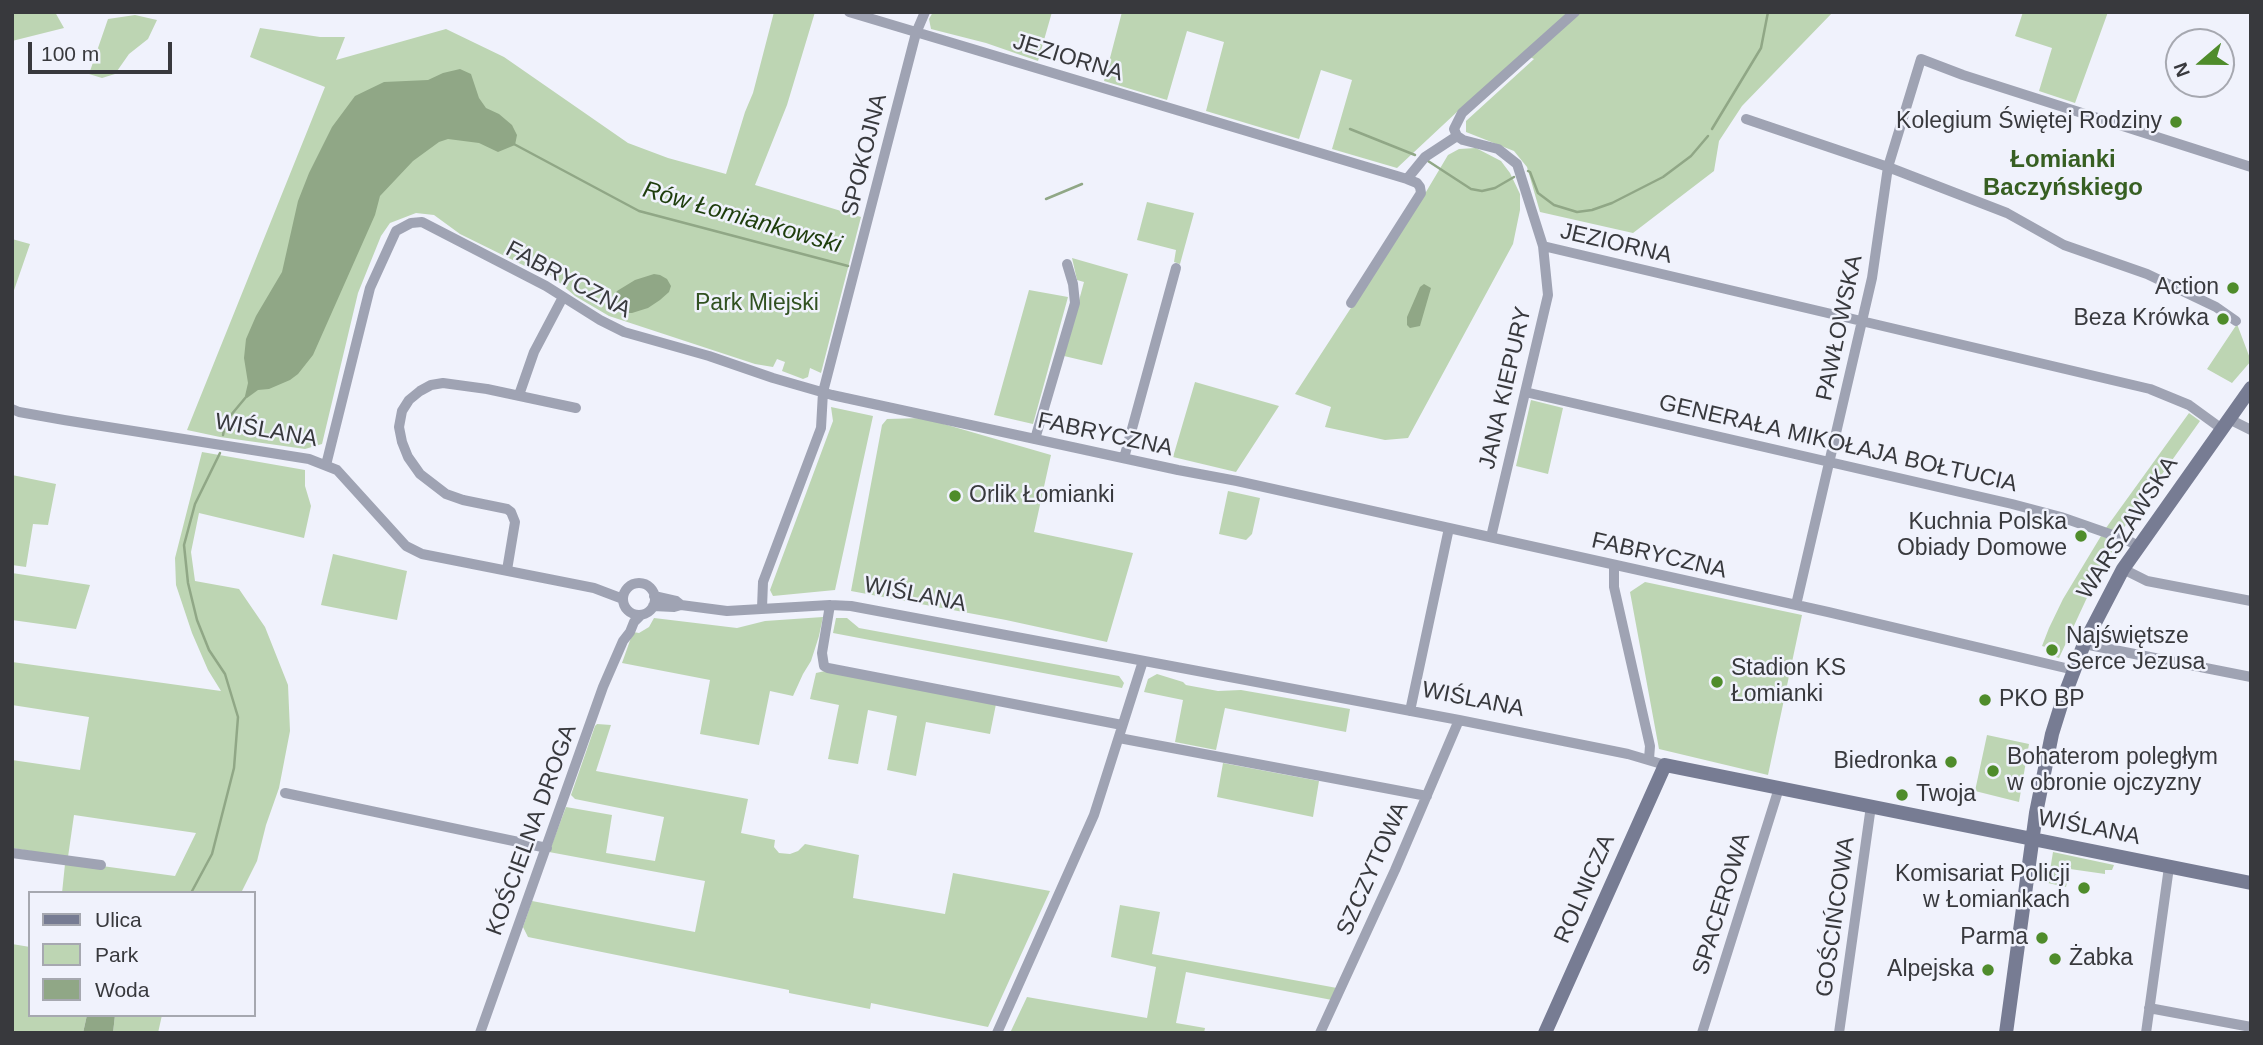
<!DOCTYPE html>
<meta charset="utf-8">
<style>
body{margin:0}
#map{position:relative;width:2263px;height:1045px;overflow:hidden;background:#f0f2fc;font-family:Arial,sans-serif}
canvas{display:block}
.frame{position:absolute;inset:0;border:14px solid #38393d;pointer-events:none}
.legend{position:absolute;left:28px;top:891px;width:228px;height:126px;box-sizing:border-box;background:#f0f2fc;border:2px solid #a6a8b0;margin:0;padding:9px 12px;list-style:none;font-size:21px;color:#38393d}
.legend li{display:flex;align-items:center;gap:14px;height:35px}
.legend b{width:35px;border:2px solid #a6a8b0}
.north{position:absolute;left:2165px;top:28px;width:70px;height:70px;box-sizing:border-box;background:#f0f2fc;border:2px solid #a6a8b0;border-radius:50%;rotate:250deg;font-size:19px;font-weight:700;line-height:28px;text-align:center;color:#38393d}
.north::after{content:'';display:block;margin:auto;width:24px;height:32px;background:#4f8c2b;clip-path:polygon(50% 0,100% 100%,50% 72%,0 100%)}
.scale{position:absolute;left:28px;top:42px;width:144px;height:32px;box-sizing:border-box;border:4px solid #38393d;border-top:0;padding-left:9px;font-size:21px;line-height:24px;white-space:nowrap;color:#38393d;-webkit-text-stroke:5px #f0f2fc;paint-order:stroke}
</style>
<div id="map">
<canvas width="2263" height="1045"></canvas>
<div class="frame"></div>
<ul class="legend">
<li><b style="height:9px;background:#777c93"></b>Ulica</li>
<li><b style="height:19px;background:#bdd5b3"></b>Park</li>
<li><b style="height:19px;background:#90a786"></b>Woda</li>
</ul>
<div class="north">N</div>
<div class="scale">100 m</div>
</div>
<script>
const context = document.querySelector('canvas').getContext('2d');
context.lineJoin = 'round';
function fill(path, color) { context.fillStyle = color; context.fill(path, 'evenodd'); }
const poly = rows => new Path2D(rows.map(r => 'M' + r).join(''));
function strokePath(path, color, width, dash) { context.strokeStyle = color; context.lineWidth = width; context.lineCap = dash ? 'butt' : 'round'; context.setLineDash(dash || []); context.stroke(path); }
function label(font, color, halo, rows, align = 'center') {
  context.font = font + ' Arial,sans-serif'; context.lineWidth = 5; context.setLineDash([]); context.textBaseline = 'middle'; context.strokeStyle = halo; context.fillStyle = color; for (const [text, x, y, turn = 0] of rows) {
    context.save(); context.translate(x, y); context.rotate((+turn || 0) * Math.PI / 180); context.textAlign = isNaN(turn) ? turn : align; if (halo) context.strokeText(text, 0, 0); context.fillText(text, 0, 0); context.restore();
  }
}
const green = poly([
 [12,12,55,12,64,28,12,41],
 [774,12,815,12,787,105,755,185,861,217,821,373,810,368,808,377,803,379,782,371,785,362,777,359,773,367,755,364,609,316,575,296,548,273,531,269,460,234,434,215,416,213,390,223,381,236,358,293,322,444,305,449,220,437,187,430,325,87,250,57,260,28,320,37,345,37,336,60,446,29,504,57,628,143,668,158,726,174,745,112,753,93],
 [933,12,1052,12,1038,61,986,43,931,29,929,19],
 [1122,12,1572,12,1458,111,1397,168,1332,149,1352,80,1321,70,1299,139,1206,111,1224,42,1187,31,1167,100,1104,81],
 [1580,12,1833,12,1742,106,1719,141,1714,171,1633,233,1540,212,1527,167,1514,151,1466,132,1466,121,1534,59,1530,57],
 [2023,12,2108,12,2075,103,2039,91,2052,48,2015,36],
 [135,15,157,20,148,39,129,54,115,74,102,78,89,74,108,19],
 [1476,148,1501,161,1510,173,1520,194,1520,210,1513,244,1408,438,1385,440,1325,427,1331,407,1295,394,1423,197,1448,155,1459,149],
 [1147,202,1194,213,1180,264,1174,262,1176,250,1137,240],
 [12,239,30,244,12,296],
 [1072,258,1128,274,1102,365,1064,356,1084,282,1077,280],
 [1029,290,1068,297,1033,424,994,415],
 [2237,324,2251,361,2232,383,2207,369],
 [1195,382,1279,406,1236,472,1173,457],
 [1531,400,1563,408,1548,474,1516,466],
 [831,407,873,416,835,590,773,596,770,590,833,421],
 [2189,413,2200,421,2120,533,2106,528],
 [923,418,1051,455,1034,532,1133,553,1107,642,1006,620,851,591,882,425,887,419],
 [202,452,305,470,305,486,311,506,304,538,199,513,191,552,195,581,239,589,265,627,288,685,290,731,279,788,266,825,257,861,241,893,62,893,65,864,102,866,175,876,196,833,74,815,68,857,12,848,12,760,80,770,89,717,12,705,12,662,221,691,208,670,192,633,176,585,175,558],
 [12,475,56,484,48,525,33,524,26,567,12,565],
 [1228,491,1260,498,1252,534,1246,540,1219,534],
 [2101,536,2115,540,2115,546,2091,589,2059,658,2046,654,2048,648,2042,646,2049,628,2063,599],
 [333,554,407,571,397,620,321,605],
 [12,573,90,585,76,629,12,620],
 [1645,582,1802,615,1768,775,1659,749,1630,592],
 [823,617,819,636,811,661,803,674,793,696,770,691,759,745,700,734,710,680,622,663,633,632,639,633,649,627,654,618,737,628,765,621],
 [836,618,847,618,859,628,1119,676,1124,683,1122,688,833,633],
 [825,671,996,704,990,734,926,722,916,776,887,770,897,716,868,710,858,764,828,759,839,705,810,699,816,673],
 [1157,674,1183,682,1186,685,1218,691,1241,690,1350,709,1346,732,1225,708,1216,750,1175,742,1183,700,1144,692,1148,679],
 [597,724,611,725,596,771,748,799,741,833,775,840,774,847,779,853,790,854,798,851,805,844,859,855,853,898,945,914,953,873,1050,891,988,1027,871,1003,870,1009,789,993,789,990,528,937,523,927,532,901,695,932,705,881,549,852,566,807,612,815,606,853,655,861,664,817,575,799,571,795,595,726],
 [1987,735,2029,744,2019,802,1975,791],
 [1223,763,1319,781,1313,817,1217,797],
 [2053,852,2114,865,2112,870,2105,870,2105,874,2070,869,2066,887,2048,883],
 [1120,905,1160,912,1152,954,1337,988,1332,1000,1186,972,1176,1023,1205,1028,1204,1033,1010,1033,1027,997,1147,1018,1156,967,1111,957],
 [12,944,30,947,30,1015,87,1015,83,1033,12,1033],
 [115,1015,162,1015,158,1033,113,1033]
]);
const water = poly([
 [460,69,471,74,479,98,486,108,499,114,512,125,517,135,515,145,498,152,479,143,448,139,439,142,413,161,380,196,375,215,313,355,298,374,290,380,269,389,258,390,247,398,245,396,248,383,244,358,246,339,256,316,282,272,298,201,309,173,332,127,355,96,384,82,428,80,443,73],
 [654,274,660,275,667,279,671,286,669,292,660,300,648,308,632,313,624,313,612,308,610,303,617,291,635,280],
 [1424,284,1431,288,1420,326,1410,328,1407,325,1407,317,1420,287],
 [87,1015,115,1015,113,1033,83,1033]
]);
const stream = poly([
 [1350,129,1415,155],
 [1712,129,1761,48,1768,12],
 [512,143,639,211,848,266],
 [1428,161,1471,189,1482,191,1495,188,1514,177],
 [1528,171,1530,172,1538,193,1554,205,1577,212,1592,210,1612,203,1663,177,1691,156,1708,136],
 [1046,199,1082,184],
 [223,435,226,421,246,397],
 [191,893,212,854,234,768,238,717,225,674,209,650,197,620,188,583,184,545,195,504,220,453]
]);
const street = poly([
 [849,12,1407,179,1425,157,1457,136,1463,140,1498,149,1517,164,1543,246,2150,389,2189,405,2222,429],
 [1746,119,1888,167,2007,213,2064,245,2147,274,2216,307,2236,321],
 [1457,136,1454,129,1462,113,1575,12],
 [1351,303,1421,193,1420,187,1417,183,1407,179],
 [1525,392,2012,504,2061,517,2127,540,2138,546],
 [519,395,534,352,563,297],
 [12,409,19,412,64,420,309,459,337,470,406,546,422,554,594,588,623,599],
 [2229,419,2251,430],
 [1035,439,1075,303,1073,284,1067,264],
 [1124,458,1176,268],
 [326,465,370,288,396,231,411,223,422,222,546,286,600,320,624,332,709,356,773,378,832,395,1178,470,1237,481,1828,612,2074,670],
 [1491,537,1548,295,1543,246],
 [1614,566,1614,587,1650,746,1649,759],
 [2123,569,2147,581,2251,601],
 [507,570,515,522,511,512,507,509,463,500,446,494,420,474,408,457,402,442,399,427,402,411,409,400,420,391,431,385,443,383,487,389,576,408],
 '623 599a16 16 0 1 1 32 0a16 16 0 1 1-32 0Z',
 [654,596,676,601,681,605],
 [830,605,822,653,824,666,828,668,1122,725],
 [1796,605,1872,278,1888,167,1921,59,1963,75,2251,167],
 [653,606,674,607,681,605,727,611,830,605,851,606,1459,720,1628,754,1665,765],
 [762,608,763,582,821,428,823,392,916,33,925,12],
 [2084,644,2251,677],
 [1410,711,1449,528],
 [1119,738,1427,796],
 [285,793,547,848],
 [12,853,101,865],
 [2149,1008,2251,1027],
 [480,1033,603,687,623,641,630,632,634,622,641,615],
 [997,1033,1094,815,1143,661],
 [1320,1033,1395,870,1459,720],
 [1702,1033,1779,788],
 [1839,1033,1871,806],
 [2146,1033,2169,867]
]);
const secondary = poly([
 [1545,1033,1665,765,2251,883],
 [2006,1033,2036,813,2052,734,2062,702,2084,644,2123,569,2251,388]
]);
const markers = [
 [2176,122,7,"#4f8c2b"],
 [2233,288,7,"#4f8c2b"],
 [2223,319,7,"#4f8c2b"],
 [955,496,7,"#4f8c2b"],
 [2081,536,7,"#4f8c2b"],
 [2052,650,7,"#4f8c2b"],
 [1717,682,7,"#4f8c2b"],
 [1985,700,7,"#4f8c2b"],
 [1951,762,7,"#4f8c2b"],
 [1993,771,7,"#4f8c2b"],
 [1902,795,7,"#4f8c2b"],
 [2084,888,7,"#4f8c2b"],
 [2042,938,7,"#4f8c2b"],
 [2055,959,7,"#4f8c2b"],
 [1988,970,7,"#4f8c2b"]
];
const streetNames = [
 ["JEZIORNA",1068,58,17],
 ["SPOKOJNA",865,155,-76],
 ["JEZIORNA",1616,244,13],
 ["FABRYCZNA",568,280,28],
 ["PAWŁOWSKA",1840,328,-78],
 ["JANA KIEPURY",1506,388,-77],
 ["WIŚLANA",266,431,10],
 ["FABRYCZNA",1105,435,12],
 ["GENERAŁA MIKOŁAJA BOŁTUCIA",1838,444,13],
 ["WARSZAWSKA",2128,528,-57],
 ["FABRYCZNA",1659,556,13],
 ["WIŚLANA",915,595,11],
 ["WIŚLANA",1473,700,11],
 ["WIŚLANA",2089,828,11],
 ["KOŚCIELNA DROGA",532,830,-70],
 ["SZCZYTOWA",1373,869,-66],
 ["ROLNICZA",1585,889,-66],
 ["SPACEROWA",1722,904,-73],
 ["GOŚCIŃCOWA",1836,917,-82]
];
const poiNames = [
 ["Kolegium Świętej Rodziny",2162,122],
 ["Action",2219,288],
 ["Beza Krówka",2209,319],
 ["Orlik Łomianki",969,496,"left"],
 ["Kuchnia Polska",2067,523],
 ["Obiady Domowe",2067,549],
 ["Najświętsze",2066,637,"left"],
 ["Serce Jezusa",2066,663,"left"],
 ["Stadion KS",1731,669,"left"],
 ["Łomianki",1731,695,"left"],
 ["PKO BP",1999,700,"left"],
 ["Bohaterom poległym",2007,758,"left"],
 ["w obronie ojczyzny",2007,784,"left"],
 ["Biedronka",1937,762],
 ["Twoja",1916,795,"left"],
 ["Komisariat Policji",2070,875],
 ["w Łomiankach",2070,901],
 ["Parma",2028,938],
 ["Żabka",2069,959,"left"],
 ["Alpejska",1974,970]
];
const parkNames = [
 ["Park Miejski",757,304]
];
const neighbourhoodNames = [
 ["Łomianki",2063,160],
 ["Baczyńskiego",2063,188]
];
const waterNames = [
 ["Rów Łomiankowski",742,218,16]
];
fill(green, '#bdd5b3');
fill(water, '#90a786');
strokePath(stream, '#90a786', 2.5);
strokePath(street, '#9fa3b3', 10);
strokePath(secondary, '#777c93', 14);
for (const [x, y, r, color] of markers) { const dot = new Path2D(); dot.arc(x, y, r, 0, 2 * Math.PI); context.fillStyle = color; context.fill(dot); strokePath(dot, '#f0f2fc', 2.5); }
label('23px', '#38393d', '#f0f2fc', streetNames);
label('23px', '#38393d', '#f0f2fc', poiNames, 'right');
label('23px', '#315121', '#f0f2fc', parkNames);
label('bold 24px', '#375f22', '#f0f2fc', neighbourhoodNames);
label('italic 24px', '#1e3d0c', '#f0f2fc', waterNames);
</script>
